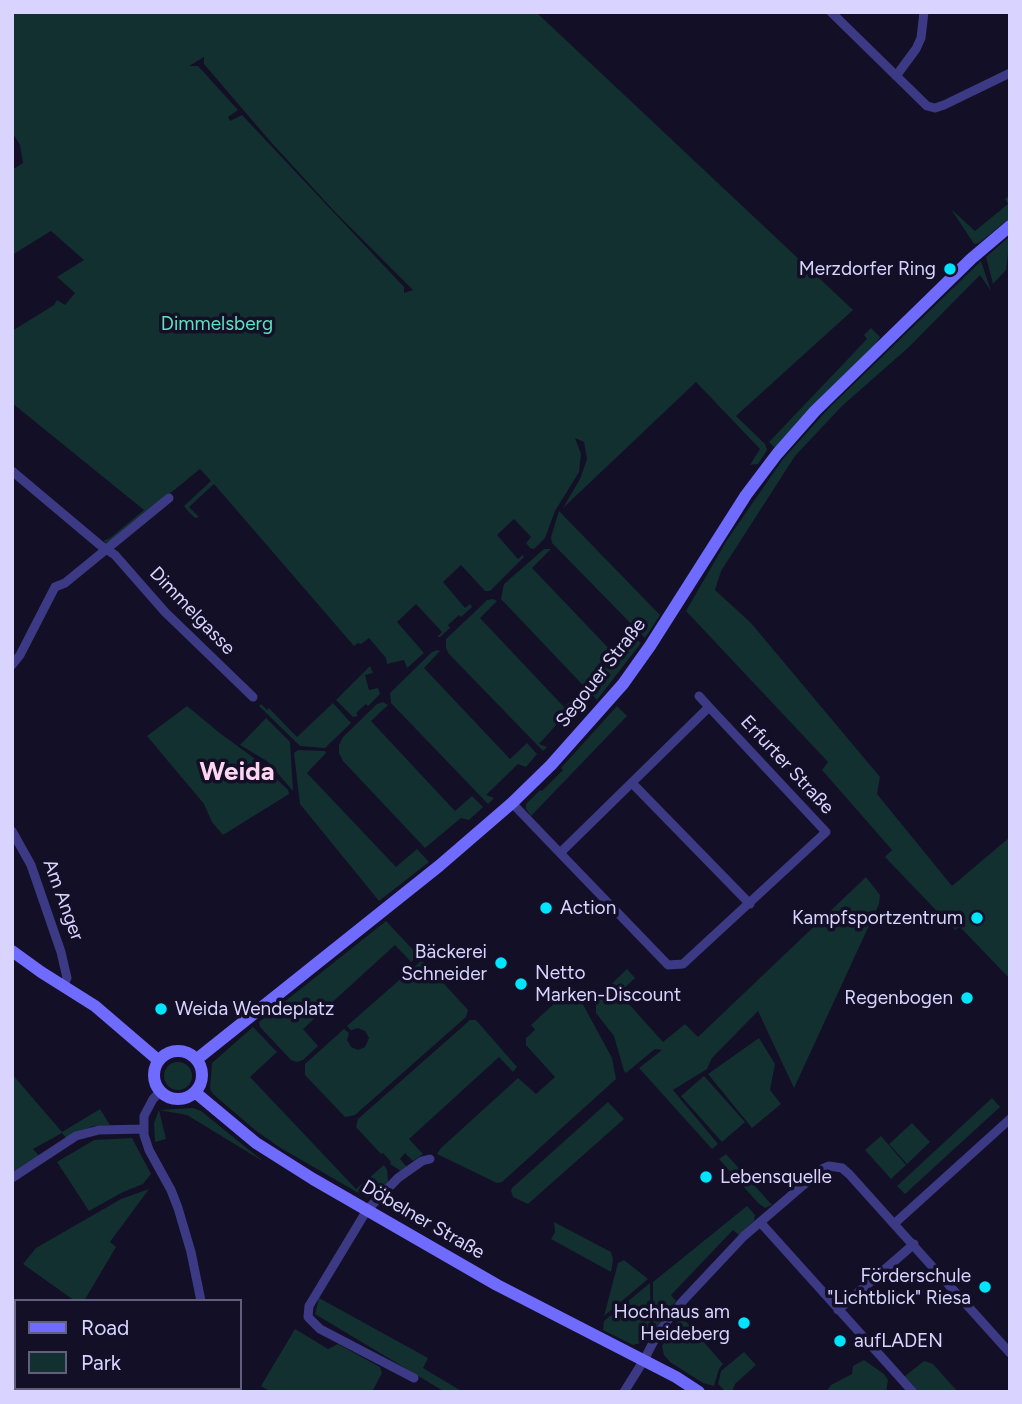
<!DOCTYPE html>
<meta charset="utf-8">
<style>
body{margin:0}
#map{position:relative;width:1022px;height:1404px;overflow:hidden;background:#130f26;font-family:Figtree,sans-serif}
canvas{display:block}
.frame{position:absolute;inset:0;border:14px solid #d9d4ff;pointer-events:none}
.legend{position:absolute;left:14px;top:1299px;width:228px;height:91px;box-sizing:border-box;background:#130f26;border:2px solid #625e7d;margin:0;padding:9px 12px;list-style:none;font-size:21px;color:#d9d4ff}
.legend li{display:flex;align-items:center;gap:14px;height:35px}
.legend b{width:35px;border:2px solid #625e7d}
</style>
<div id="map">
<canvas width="1022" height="1404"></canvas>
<div class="frame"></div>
<ul class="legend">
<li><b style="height:9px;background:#6f6bff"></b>Road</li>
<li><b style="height:19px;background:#12302f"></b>Park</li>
</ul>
</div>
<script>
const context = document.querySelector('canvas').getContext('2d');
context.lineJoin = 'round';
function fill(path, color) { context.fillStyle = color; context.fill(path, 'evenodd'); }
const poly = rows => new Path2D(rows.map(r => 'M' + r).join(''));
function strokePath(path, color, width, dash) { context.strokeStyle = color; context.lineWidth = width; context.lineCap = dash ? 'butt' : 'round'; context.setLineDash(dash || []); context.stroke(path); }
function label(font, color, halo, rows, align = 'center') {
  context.font = font + ' Figtree,sans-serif'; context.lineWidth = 7; context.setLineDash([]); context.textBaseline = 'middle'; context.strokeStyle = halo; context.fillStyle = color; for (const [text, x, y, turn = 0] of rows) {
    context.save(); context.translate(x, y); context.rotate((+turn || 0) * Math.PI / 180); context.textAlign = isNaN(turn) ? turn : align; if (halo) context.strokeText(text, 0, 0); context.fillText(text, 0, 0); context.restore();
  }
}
const green = poly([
 [12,12,536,12,853,310,736,416,765,444,767,450,758,464,750,465,760,449,696,382,563,508,580,479,587,459,584,442,575,438,581,454,579,472,555,511,545,538,534,549,530,548,526,543,531,537,514,519,497,535,518,559,523,555,524,557,490,591,485,591,461,565,443,582,465,608,470,604,472,607,461,617,459,615,448,625,450,628,440,637,437,637,442,632,416,604,397,622,424,653,407,668,404,660,387,664,386,658,369,638,361,644,358,643,354,646,214,484,189,507,199,517,195,518,188,511,184,506,211,481,200,469,114,539,106,543,103,541,110,538,144,510,12,403,12,331,54,305,57,300,65,305,75,293,57,277,84,260,51,231,12,255,12,170,23,163,20,145,12,132],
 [204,57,204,64,269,140,335,212,413,290,404,293,404,287,242,115,230,121,228,117,238,110,198,66,189,66],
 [1010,195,1010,218,979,243,974,244,951,209,975,231,1008,204,1005,199],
 [1010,236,1006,270,993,284,986,257],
 [981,261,991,291,980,275,909,347,842,406,795,456,721,571,715,590,751,623,880,777,877,794,952,886,1010,837,1010,979,960,927,955,930,885,857,892,850,822,770,828,762,686,611,727,540,783,459,828,409],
 [871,328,880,337,875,345,813,405,776,449,769,442,867,339,864,335],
 [559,511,660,615,645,638,552,543,551,537],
 [544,549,551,549,532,568,616,656,635,638,641,643,597,700,501,599,504,584],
 [493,599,497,601,480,618,564,707,582,691,588,698,588,701,575,714,567,713,539,744,547,747,543,751,449,654,446,648,446,639,482,605,487,600],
 [437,650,440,651,424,668,510,759,527,743,537,754,526,767,518,764,486,795,494,798,488,804,391,703,390,693,432,652],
 [370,666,373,673,365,675,369,690,378,688,380,694,368,706,366,704,356,713,358,716,353,717,336,700],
 [383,702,388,705,371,721,455,811,472,796,483,807,469,820,461,818,425,848,343,761,339,753,339,745,343,737,377,704],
 [333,703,351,723,325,748,300,746,259,706,261,704,267,710,269,708,297,737],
 [187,706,221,734,258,761,288,790,289,794,223,835,212,822,204,804,147,736],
 [617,706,627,716,531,816,526,809,526,804,540,790,542,791,563,770,561,768],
 [266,718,290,742,293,791,267,761,240,745],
 [298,750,325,751,326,753,307,773,396,867,417,849,429,862,379,901,300,804,294,753],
 [866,877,880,895,879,904,794,1088,758,1011,712,1058,707,1069,673,1090,718,1144,712,1149,639,1068,662,1050,655,1049,626,1073,624,1071,614,1036,596,1013,596,999,627,969,635,978,619,993,663,1042,685,1024,698,1037],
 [386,921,416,953,416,957,411,962,395,945,303,1029,318,1046,303,1060,297,1062,291,1060,260,1027,259,1022],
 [421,961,425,963,468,1010,466,1017,355,1115,345,1117,305,1075,305,1064,344,1029,349,1033,347,1040,351,1047,358,1050,365,1047,369,1038,365,1031,358,1028,351,1030,347,1026],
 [573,986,612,1058,616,1079,502,1182,497,1183,437,1154,441,1148,518,1078,536,1094,555,1077,526,1045,526,1038,535,1030,531,1025],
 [470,1020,476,1020,517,1067,513,1072,499,1057,409,1139,423,1154,413,1161,405,1153,400,1159,407,1167,401,1171,390,1164,391,1162,383,1153,381,1154,356,1127,358,1119],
 [253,1027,277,1052,250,1077,356,1189,384,1165,387,1170,388,1182,374,1195,367,1198,362,1195,279,1147,255,1130,213,1094,210,1089,212,1063],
 [759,1038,775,1064,770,1090,781,1104,752,1128,708,1074],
 '164 1076a14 14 0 1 1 28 0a14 14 0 1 1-28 0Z',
 [12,1074,62,1132,100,1109,110,1125,93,1126,66,1138,62,1133,33,1149,39,1156,12,1173],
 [704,1076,745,1122,722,1142,681,1096],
 [992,1098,1000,1107,905,1194,897,1186],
 [608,1102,624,1119,528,1204,513,1197,511,1191,512,1188],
 [193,1108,201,1111,264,1162,187,1115,159,1110,166,1139,155,1142,154,1123,159,1110],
 [912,1123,930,1142,907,1164,889,1144],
 [881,1136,906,1165,891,1179,865,1150],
 [132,1138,151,1174,143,1184,123,1192,89,1211,57,1162,94,1140],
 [726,1154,772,1205,765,1208,758,1203,719,1159],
 [149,1189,110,1242,116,1247,84,1301,75,1301,23,1264,36,1248,121,1199],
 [747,1206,755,1215,754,1221,739,1235,733,1230,671,1295,676,1301,655,1329,653,1328,653,1282],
 [554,1222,611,1252,613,1259,611,1272,551,1239,555,1232],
 [624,1260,648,1279,604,1316,618,1263],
 [650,1283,651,1330,644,1342,633,1345,603,1330,604,1321],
 [319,1298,428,1358,423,1368,463,1392,445,1392,315,1314],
 [681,1316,723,1364,719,1369,714,1386,703,1383,670,1362,664,1355,662,1346],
 [295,1329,328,1349,338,1344,380,1367,382,1373,372,1392,271,1392,261,1386],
 [744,1352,756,1365,735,1384,732,1392,726,1392,718,1384,721,1371],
 [864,1360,884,1374,888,1380,886,1392,826,1392,831,1385,852,1374,853,1366],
 [924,1361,933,1364,958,1392,919,1392,905,1376]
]);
const street = poly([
 [831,12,927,106,935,108,944,105,1010,73],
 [896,76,916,49,921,38,924,12],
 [12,471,100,545,115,555,165,612,253,697],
 [12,665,20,655,55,587,65,583,169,498],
 [699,696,709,707],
 [709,707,826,832,683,964,668,965,560,853,709,707],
 [632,783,750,904],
 [512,803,560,853],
 [12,831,31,865,61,952,67,978,63,986],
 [160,1092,153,1099,144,1116,144,1135,149,1150,171,1190,178,1208,191,1252,201,1301],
 [12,1178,76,1136,99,1130,144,1129],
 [760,1222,913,1392],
 [895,1223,1010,1119],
 [838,1310,914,1244],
 [414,1378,320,1329,308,1317,309,1306,367,1210,398,1178,422,1161,430,1159],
 [209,1388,210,1392],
 [624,1392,644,1360,658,1333,681,1303,744,1236,822,1169,829,1166,842,1168,849,1174,1010,1353]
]);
const secondary = poly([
 [12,951,41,972,95,1006,158,1060],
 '154 1075a24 24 0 1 1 48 0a24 24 0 1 1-48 0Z',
 [197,1059,439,866,512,803,551,765,623,684,650,646,746,495,777,454,815,411,891,337,971,259,1010,226],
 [196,1093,256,1143,313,1179,497,1285,676,1377,699,1392]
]);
const markers = [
 [950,269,7,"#00e5ff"],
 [546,908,7,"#00e5ff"],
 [977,918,7,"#00e5ff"],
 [501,963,7,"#00e5ff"],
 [521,984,7,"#00e5ff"],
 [967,998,7,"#00e5ff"],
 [161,1009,7,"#00e5ff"],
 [706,1177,7,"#00e5ff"],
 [985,1287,7,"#00e5ff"],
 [744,1323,7,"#00e5ff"],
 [840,1341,7,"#00e5ff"]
];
const poiNames = [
 ["Merzdorfer Ring",936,269],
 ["Action",560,908,"left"],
 ["Kampfsportzentrum",963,918],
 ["Bäckerei",487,952],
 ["Schneider",487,974],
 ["Netto",535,973,"left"],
 ["Marken-Discount",535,995,"left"],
 ["Regenbogen",953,998],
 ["Weida Wendeplatz",175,1009,"left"],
 ["Lebensquelle",720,1177,"left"],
 ["Förderschule",971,1276],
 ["\"Lichtblick\" Riesa",971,1298],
 ["Hochhaus am",730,1312],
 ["Heideberg",730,1334],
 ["aufLADEN",854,1341,"left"]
];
const parkNames = [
 ["Dimmelsberg",217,324]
];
const streetNames = [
 ["Dimmelgasse",192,611,46],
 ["Segouer Straße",601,673,-52],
 ["Erfurter Straße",787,765,47],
 ["Am Anger",63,900,70],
 ["Döbelner Straße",423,1220,30]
];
const districtNames = [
 ["Weida",237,772]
];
fill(green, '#12302f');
strokePath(street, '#3d3a85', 9);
strokePath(secondary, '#6f6bff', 12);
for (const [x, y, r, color] of markers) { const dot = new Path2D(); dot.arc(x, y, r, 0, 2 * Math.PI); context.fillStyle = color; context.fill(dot); strokePath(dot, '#130f26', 2.5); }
label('19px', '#d9d4ff', '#130f26', poiNames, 'right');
label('19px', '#5fe0c0', '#130f26', parkNames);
label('19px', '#d9d4ff', '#130f26', streetNames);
label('bold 26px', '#ffd6f0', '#130f26', districtNames);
</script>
